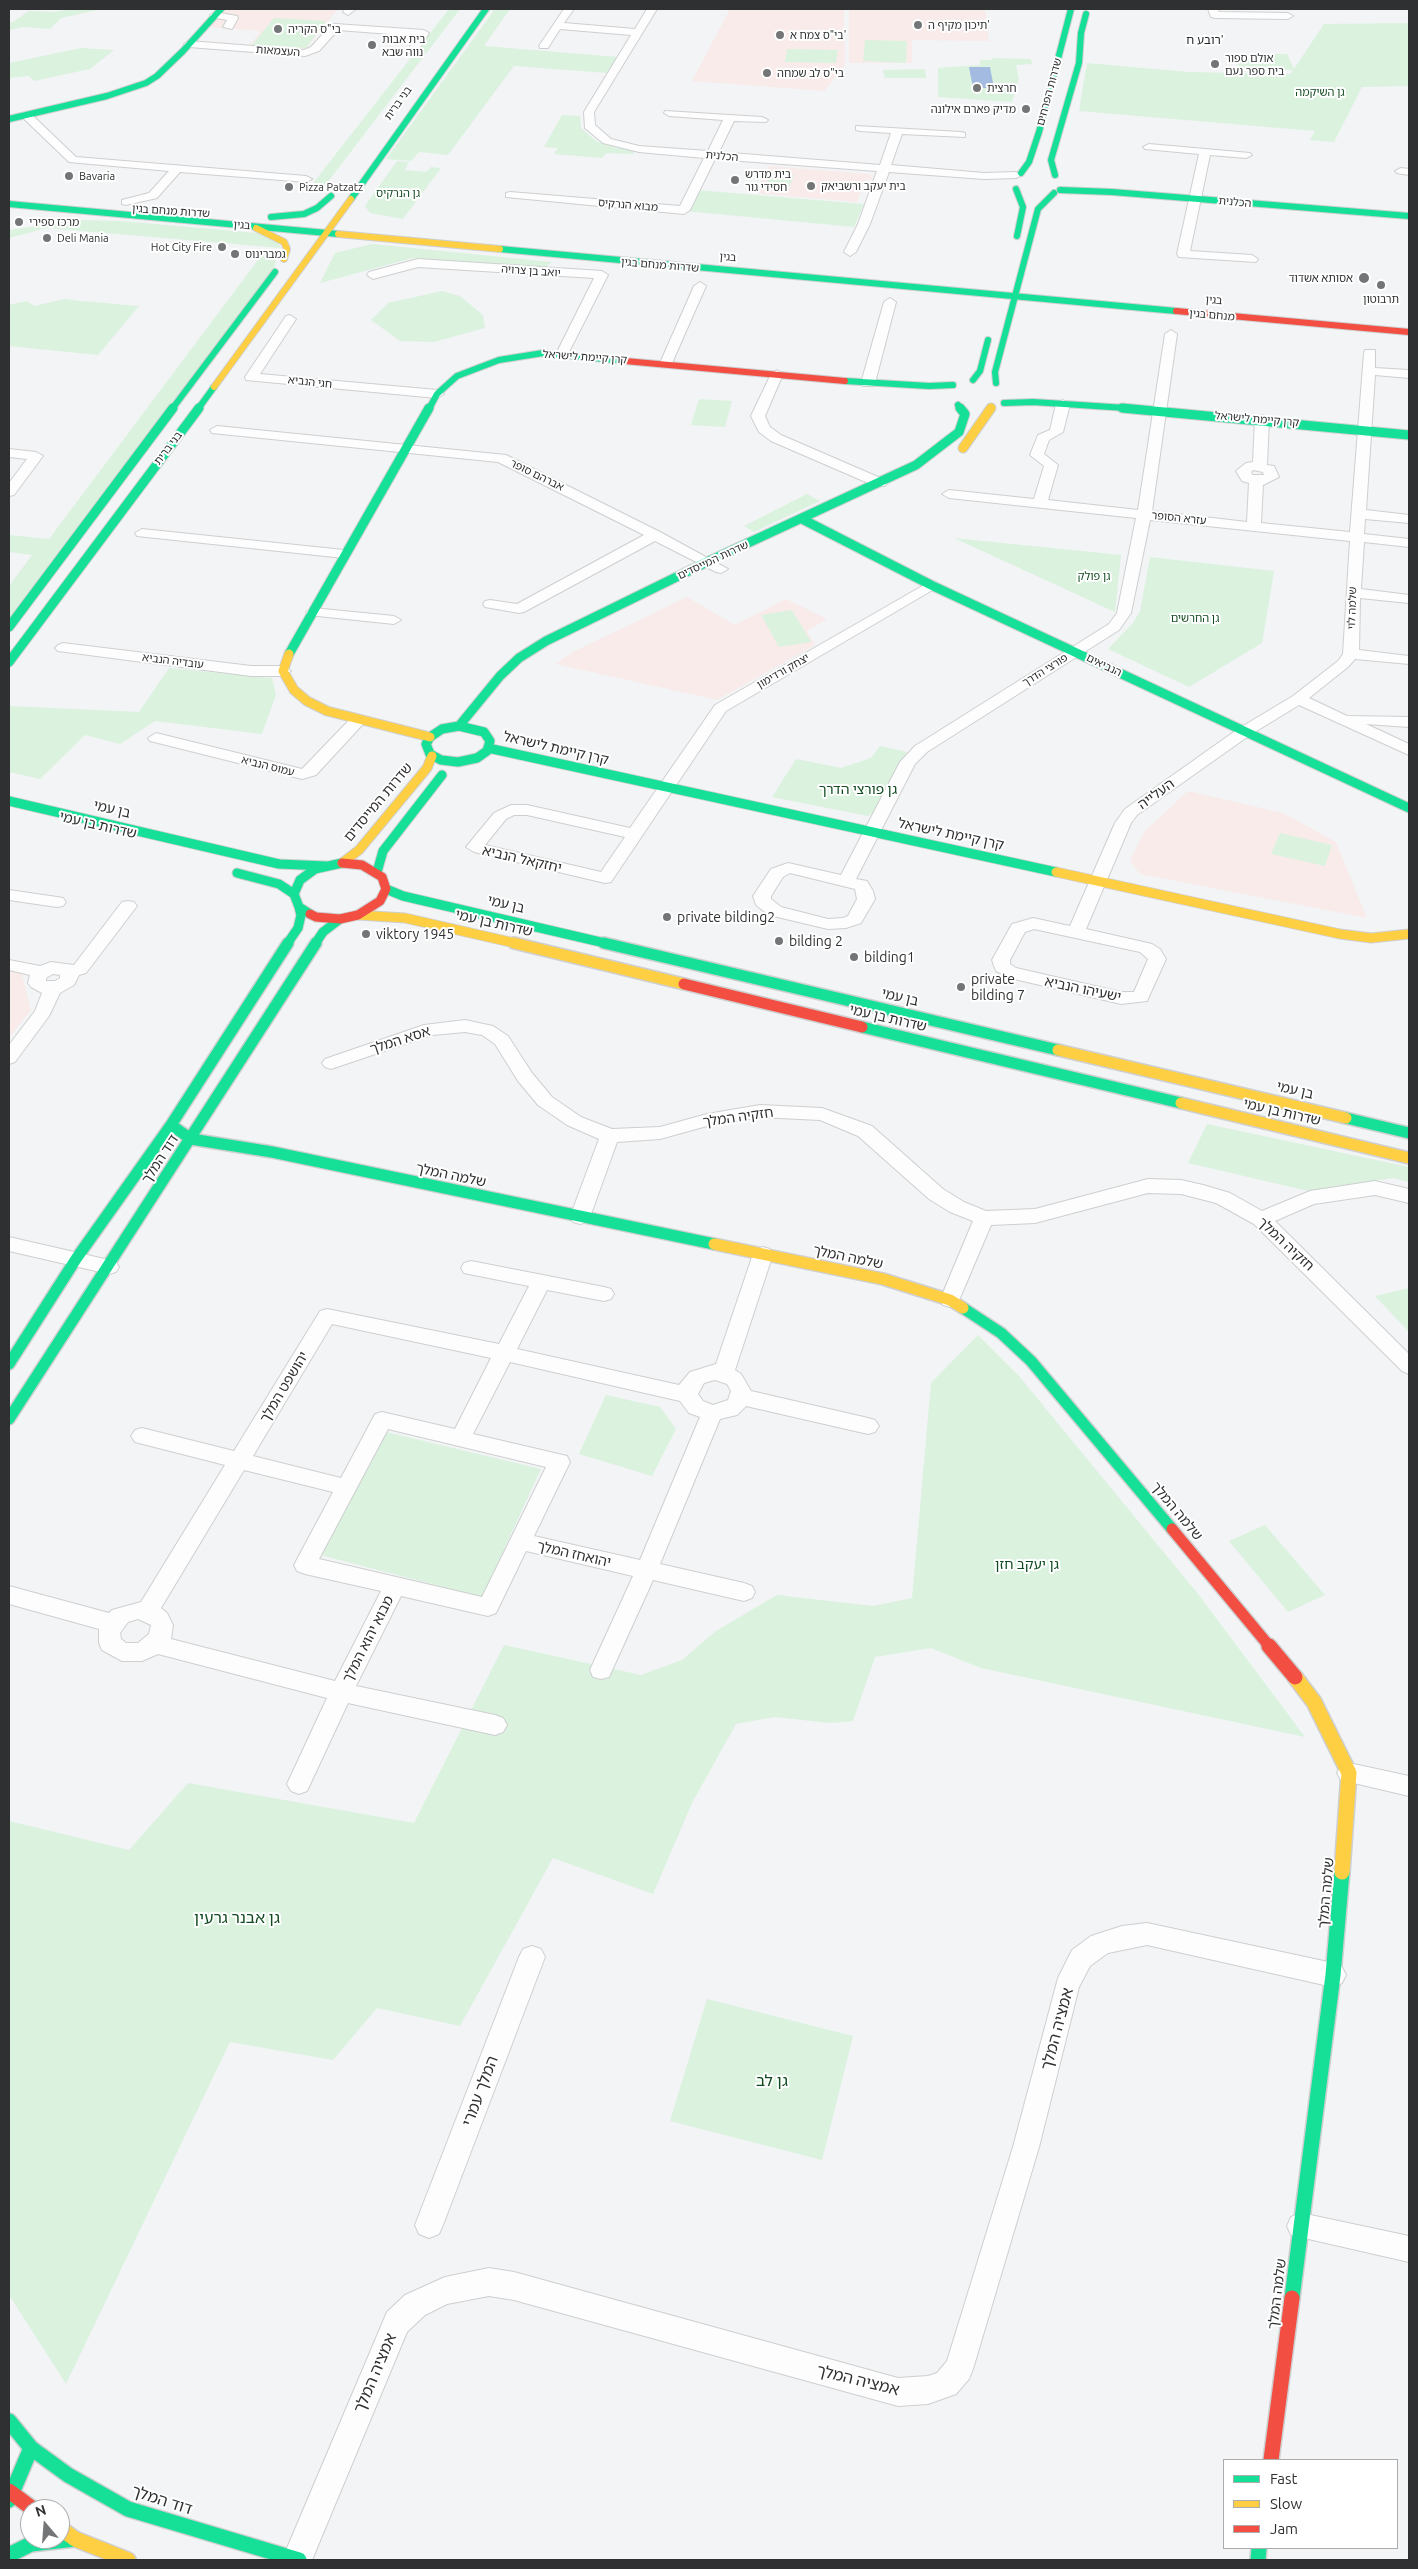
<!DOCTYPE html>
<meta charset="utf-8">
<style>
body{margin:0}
#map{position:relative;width:1418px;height:2569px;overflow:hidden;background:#f2f4f6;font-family:Ubuntu,sans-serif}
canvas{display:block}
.frame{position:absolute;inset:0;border:10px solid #2f3031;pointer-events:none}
.legend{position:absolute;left:1223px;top:2459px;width:175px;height:90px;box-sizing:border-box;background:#fff;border:1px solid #acacad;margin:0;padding:6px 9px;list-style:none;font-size:15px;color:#2f3031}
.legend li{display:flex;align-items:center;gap:10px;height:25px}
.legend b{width:25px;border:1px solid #acacad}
.north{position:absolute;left:20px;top:2499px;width:50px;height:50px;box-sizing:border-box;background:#fff;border:1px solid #acacad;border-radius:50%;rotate:342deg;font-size:14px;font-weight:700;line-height:20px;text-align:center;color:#2f3031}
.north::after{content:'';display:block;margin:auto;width:18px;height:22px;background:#737576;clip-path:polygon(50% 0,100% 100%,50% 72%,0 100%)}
</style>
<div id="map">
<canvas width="1418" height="2569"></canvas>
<div class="frame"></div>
<ul class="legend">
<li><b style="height:6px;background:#16e098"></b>Fast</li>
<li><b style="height:6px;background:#ffcf43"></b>Slow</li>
<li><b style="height:6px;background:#f24e42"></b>Jam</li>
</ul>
<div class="north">N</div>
</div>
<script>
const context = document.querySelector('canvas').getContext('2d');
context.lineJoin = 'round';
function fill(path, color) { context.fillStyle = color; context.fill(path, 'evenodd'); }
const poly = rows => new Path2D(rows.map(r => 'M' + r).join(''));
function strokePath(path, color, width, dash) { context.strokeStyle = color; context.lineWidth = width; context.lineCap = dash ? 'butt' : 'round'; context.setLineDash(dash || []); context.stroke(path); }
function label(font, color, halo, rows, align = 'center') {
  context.font = font + ' Ubuntu,"Noto Sans Hebrew",sans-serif'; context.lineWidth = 4; context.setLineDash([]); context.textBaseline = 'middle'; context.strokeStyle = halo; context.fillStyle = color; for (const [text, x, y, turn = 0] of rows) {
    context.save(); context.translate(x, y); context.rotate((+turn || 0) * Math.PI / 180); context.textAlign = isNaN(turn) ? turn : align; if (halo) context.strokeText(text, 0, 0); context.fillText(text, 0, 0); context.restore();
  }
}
const education = poly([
 [225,9,338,9,303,52,248,47,261,31,209,27],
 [730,9,844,9,845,65,824,91,692,81],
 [849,9,985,9,989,41,912,40,912,63,849,63],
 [769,166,868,174,873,176,872,180,866,179,857,202,755,193],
 [687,597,735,625,786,599,827,619,807,631,815,645,717,700,555,664,575,651],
 [1188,791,1283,813,1336,842,1367,918,1140,874,1130,861,1144,832],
 [9,969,21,971,31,1010,9,1038]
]);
const green = poly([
 [72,9,102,9,61,18,50,29,23,27,9,30,9,22,13,22,29,11,55,12],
 [449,9,460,9,320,192,307,191],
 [495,9,510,9,484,46,618,57,607,73,514,66,448,155,419,152,411,161,386,159],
 [274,18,326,21,306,48,252,45],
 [1409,23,1409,86,1362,87,1334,142,1310,140,1315,131,1079,111,1087,63,1188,72,1290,74,1293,70,1240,70,1234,54,1287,54,1294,69,1324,24],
 [865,40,907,41,906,63,863,61],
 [81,48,114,50,90,69,34,81,29,76,9,78,9,63],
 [787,49,838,50,836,63,785,62],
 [992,58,1031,59,1032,64,1016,65,1019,79,1012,102,938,97,938,68,980,65,980,60,992,60],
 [925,69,926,78,885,78,883,70],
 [562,115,580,116,581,128,596,141,616,148,636,149,633,154,606,153,602,158,554,154,558,148,544,147],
 [397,161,409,162,405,170,426,172,431,167,441,168,403,219,370,213,365,206],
 [770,173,794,175,788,190,764,188],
 [696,190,864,204,854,227,685,211],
 [45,219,120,221,258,233,276,240,281,248,47,228,9,238,9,230,37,226],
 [372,244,552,262,540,271,413,258,320,283,335,253],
 [264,252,276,252,275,266,9,618,9,586,32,555,9,552,9,535,49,539],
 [442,291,460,296,483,315,485,328,434,342,400,341,371,320,388,303],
 [65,299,81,301,139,306,98,355,9,346,9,305,27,301,34,306],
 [699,399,732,401,725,427,691,425],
 [807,494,820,501,754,532,744,526],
 [954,538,1121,555,1115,612],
 [1150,557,1274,571,1262,643,1189,687,1108,649,1133,623,1140,611],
 [792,610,811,642,779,647,761,615],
 [169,668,272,678,276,695,262,734,155,721,120,744,85,735,40,779,9,772,9,706,139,712],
 [880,746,907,752,873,813,868,816,772,797,796,759,841,768,871,758],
 [1280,833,1332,845,1325,866,1271,854],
 [1207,1124,1409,1167,1409,1182,1393,1178,1308,1191,1188,1163],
 [1409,1288,1409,1332,1375,1296],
 [978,1335,1019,1376,1198,1594,1305,1737,981,1668,931,1648,875,1657,853,1721,830,1723,775,1717,736,1724,692,1803,653,1894,553,1858,460,2026,377,2008,333,2060,230,2042,66,2384,9,2295,9,1821,129,1850,188,1783,414,1823,504,1645,641,1675,682,1660,716,1631,777,1595,873,1606,912,1598,931,1383],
 [606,1395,660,1407,676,1429,652,1476,579,1454],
 [386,1432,541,1469,482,1597,320,1555],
 [1265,1525,1325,1595,1288,1612,1229,1541],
 [707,1999,853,2036,822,2160,670,2121]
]);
const water = poly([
 [969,67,990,67,994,88,973,88]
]);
const street = poly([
 [345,9,356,9,348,15,343,12,345,9],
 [564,9,574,9,564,23,635,29,647,9,657,9,594,112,595,125,611,139,639,146,708,151,723,120,669,116,664,113,665,111,762,117,768,120,766,122,734,121,719,152,880,165,891,133,860,131,856,130,856,126,961,132,965,133,965,137,902,134,891,165,984,173,1016,172,1022,175,1016,178,984,179,889,172,870,224,856,252,850,256,844,252,858,224,877,171,715,159,690,210,684,214,506,197,506,193,510,192,680,206,704,158,639,152,603,143,585,128,584,112,631,35,560,29,548,48,540,48,539,46,564,9],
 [1208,9,1218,9,1219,12,1288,13,1293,16,1288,19,1215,18,1211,17,1208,9],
 [215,12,237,16,238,18,232,29,223,27,227,20,211,17,210,15,215,12],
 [335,24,424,30,429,33,415,55,411,56,406,53,417,36,338,30,319,51,305,56,189,47,184,44,189,41,304,50,311,47,331,25,335,24],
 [26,112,30,113,76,157,306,176,312,179,306,182,180,172,157,198,126,205,122,204,122,200,149,193,169,171,69,162,22,117,21,115,26,112],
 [1149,144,1250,153,1252,155,1246,158,1210,155,1190,251,1252,255,1258,259,1256,262,1179,257,1177,254,1199,154,1145,149,1143,147,1149,144],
 [1401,168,1409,169,1409,175,1397,173,1395,171,1401,168],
 [418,259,602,271,608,275,568,354,562,358,556,354,594,278,418,267,373,279,367,275,369,272,418,259],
 [700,282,706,286,672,363,671,366,661,366,660,363,694,286,700,282],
 [890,298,896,302,875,383,873,386,863,386,861,383,884,302,890,298],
 [290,315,296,319,260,374,437,390,444,394,437,398,246,380,245,377,286,316,290,315],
 [1171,330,1177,334,1152,511,1247,522,1249,483,1242,481,1236,471,1246,463,1253,462,1255,419,1262,415,1269,419,1267,465,1274,466,1279,477,1263,485,1261,523,1350,532,1364,353,1365,350,1375,350,1375,368,1409,370,1409,378,1375,375,1366,510,1409,515,1409,523,1365,519,1364,534,1409,539,1409,547,1364,542,1361,589,1409,595,1409,603,1360,598,1359,650,1409,656,1409,664,1355,659,1348,667,1309,698,1347,716,1409,717,1409,727,1366,724,1409,744,1409,755,1299,705,1250,735,1137,815,1131,823,1086,929,1152,944,1160,949,1166,959,1147,1001,1121,1004,1010,978,996,971,992,960,1012,924,1033,918,1070,926,1115,823,1125,809,1238,729,1293,696,1338,661,1343,654,1350,541,1150,520,1131,613,1119,630,927,752,915,764,856,879,867,881,873,891,875,899,861,923,846,928,828,929,769,915,756,905,753,896,771,869,788,863,841,875,900,762,915,746,1109,624,1117,613,1136,518,949,498,942,494,949,490,1034,499,1044,466,1030,455,1038,435,1050,430,1056,404,1063,400,1070,404,1063,432,1049,440,1044,454,1058,465,1048,500,1138,510,1165,334,1171,330],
 [1253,470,1263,472,1264,475,1252,475,1251,472,1253,470],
 [790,873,855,889,857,899,848,916,843,918,828,919,781,907,771,899,771,896,783,877,790,873],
 [1034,929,1140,952,1148,959,1134,992,1121,992,1016,968,1010,964,1010,960,1025,932,1034,929],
 [777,370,783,374,765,416,770,427,781,435,885,480,887,483,885,486,875,486,771,441,759,432,751,416,771,374,777,370],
 [217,426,506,455,660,532,728,569,721,573,716,572,655,541,524,612,519,613,485,607,483,604,485,601,490,600,517,604,644,535,498,462,212,433,210,430,217,426],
 [9,449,36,452,43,456,14,495,9,496,9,483,27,459,9,457,9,449],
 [142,529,344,550,351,554,344,558,137,536,135,533,142,529],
 [931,581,936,582,938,585,936,588,726,711,611,882,605,883,474,852,466,847,494,813,511,805,527,805,630,828,715,705,931,581],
 [514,815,527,815,625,837,601,872,485,845,506,819,514,815],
 [313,608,394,616,401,620,394,624,308,615,306,612,313,608],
 [63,643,251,666,283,666,291,671,283,676,251,676,58,651,55,648,58,645,63,643],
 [358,715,364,717,366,720,364,723,316,775,302,779,150,741,148,738,156,733,302,769,352,717,358,715],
 [9,890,57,897,63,898,66,902,63,906,57,907,9,900,9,890],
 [128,901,134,902,137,906,134,910,86,973,79,975,74,985,60,993,49,1016,15,1062,9,1064,9,1045,35,1011,42,993,31,987,28,983,30,975,9,970,9,960,40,966,51,962,74,965,122,902,128,901],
 [53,974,60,975,60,978,55,981,46,981,46,978,53,974],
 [465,1020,493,1026,508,1036,532,1073,552,1097,581,1117,612,1129,660,1127,707,1114,760,1105,822,1108,872,1126,943,1189,964,1202,986,1211,1035,1209,1148,1179,1181,1180,1203,1185,1230,1193,1262,1211,1310,1191,1375,1181,1409,1189,1409,1203,1375,1195,1314,1204,1275,1221,1409,1354,1409,1374,1402,1371,1254,1224,1216,1203,1181,1194,1148,1193,1035,1223,991,1225,957,1305,950,1307,943,1305,940,1300,973,1221,950,1212,929,1199,858,1136,820,1120,760,1117,707,1126,660,1139,617,1142,590,1217,587,1222,580,1224,573,1222,570,1217,599,1139,567,1125,538,1105,518,1081,495,1044,482,1035,465,1032,432,1035,331,1069,325,1067,322,1063,325,1059,424,1025,465,1020],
 [9,1237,109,1260,116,1262,119,1267,116,1272,109,1274,9,1251,9,1237],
 [763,1247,770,1249,773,1254,735,1370,741,1374,751,1391,868,1418,875,1420,879,1426,875,1432,868,1434,746,1406,737,1415,720,1419,660,1564,744,1583,752,1586,755,1592,752,1598,744,1601,653,1580,609,1677,601,1679,593,1677,590,1670,633,1576,526,1551,496,1613,488,1616,401,1596,356,1686,495,1715,503,1718,507,1725,503,1732,495,1735,348,1703,307,1791,299,1794,291,1791,287,1784,327,1698,158,1654,142,1661,122,1661,102,1650,99,1643,99,1629,9,1604,9,1586,109,1613,112,1610,141,1602,225,1465,135,1442,131,1436,135,1430,142,1428,234,1451,320,1311,327,1309,499,1344,529,1286,464,1273,461,1268,464,1263,471,1261,604,1287,611,1289,614,1294,611,1299,604,1301,547,1290,517,1349,679,1385,690,1372,716,1364,753,1254,756,1249,763,1247],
 [332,1324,491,1358,455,1429,382,1412,375,1414,341,1478,253,1456,332,1324],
 [510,1362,680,1401,689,1413,700,1417,640,1560,534,1536,570,1462,567,1456,473,1434,510,1362],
 [715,1380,727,1384,731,1391,728,1400,713,1405,703,1401,698,1394,704,1383,715,1380],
 [388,1429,546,1467,482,1597,319,1559,388,1429],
 [244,1470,333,1492,294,1565,297,1571,305,1574,381,1591,335,1681,171,1639,173,1625,167,1613,161,1608,244,1470],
 [138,1619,151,1625,149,1634,138,1643,126,1643,121,1639,120,1633,128,1622,138,1619],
 [1349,1763,1409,1776,1409,1796,1341,1780,1337,1773,1341,1766,1349,1763],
 [1147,1923,1333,1963,1342,1967,1346,1975,1342,1983,1333,1987,1147,1945,1108,1953,1090,1966,1079,1987,1039,2147,973,2369,969,2379,956,2394,928,2404,898,2406,514,2300,489,2296,447,2304,425,2315,407,2332,312,2560,282,2560,387,2312,405,2295,445,2277,489,2268,514,2272,898,2378,928,2376,937,2373,947,2361,1013,2147,1058,1978,1072,1950,1091,1936,1122,1926,1147,1923],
 [532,1946,541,1949,545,1957,443,2225,439,2234,429,2238,419,2234,415,2225,519,1957,523,1949,532,1946],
 [1301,2213,1409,2236,1409,2262,1291,2235,1287,2226,1291,2217,1301,2213]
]);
const fastFar3 = poly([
 [9,119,107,96,146,83,157,76,183,51,221,9],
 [1021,173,1029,162,1039,132,1071,9],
 [1055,175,1051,160,1079,63,1081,33,1086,14],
 [1016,189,1023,207,1017,236],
 [1060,190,1112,192,1409,216],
 [351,199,486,9],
 [9,204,338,234],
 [271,217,304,214,317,208,331,196],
 [500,249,1176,311],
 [973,380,980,371,988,340],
 [845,381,929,386,953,385],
 [996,383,995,372,1038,209,1054,193],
 [1004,403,1033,402,1142,409],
 [958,405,961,409],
 [172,409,275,272],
 [198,409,214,387],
 [429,409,437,394,457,376,499,360,543,353,625,361]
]);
const fastFar2 = poly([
 [1122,408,1409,435],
 [802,519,931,585,1409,808],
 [9,627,173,408],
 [289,654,429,408],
 [9,662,199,408],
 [459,726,500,676,519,658,546,641,707,562,916,465,959,432,965,414,960,408],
 [459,726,484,732,490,741,487,751,477,758,458,762,441,760,430,754,426,744,430,737,442,729,459,726],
 [488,748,1056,872],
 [9,801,279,864,326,866],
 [377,872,383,851,442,775],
 [237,873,279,884,294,894],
 [386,889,403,896,609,944],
 [310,914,299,907,294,894,300,880,315,869,342,863],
 [287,944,298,928,301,915,299,907],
 [315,944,323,932,340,919]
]);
const fastFar1 = poly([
 [604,943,1058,1050],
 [862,1027,1181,1103],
 [1346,1118,1409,1133],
 [171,1125,191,1139,272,1152,714,1244],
 [963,1308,1001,1333,1031,1361,1172,1529],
 [9,1364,76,1259,171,1125,288,943],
 [9,1419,316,943]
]);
const fast = poly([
 [1292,2298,1333,1975,1342,1872],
 [9,2421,31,2448,68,2475,128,2509,299,2560],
 [9,2500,31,2448],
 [9,2555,31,2544,75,2539],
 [1258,2560,1259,2548]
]);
const slowFar3 = poly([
 [256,228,284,242,287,249,284,259],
 [338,234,500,249],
 [214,387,351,199]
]);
const slowFar2 = poly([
 [963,448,991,408],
 [289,654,283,671,294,690,307,701,327,711,430,737],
 [342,863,359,850,427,768,432,756],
 [1056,872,1340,934,1371,938,1409,934],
 [358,915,405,918,519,944]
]);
const slowFar1 = poly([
 [514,943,684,984],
 [1058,1050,1346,1118],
 [1181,1103,1409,1158],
 [714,1244,883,1279,950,1300,963,1308]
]);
const slow = poly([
 [1295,1677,1314,1702,1349,1773,1342,1872],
 [60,2528,75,2539,128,2560]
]);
const jamFar3 = poly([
 [1176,311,1409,332],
 [625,361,845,381]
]);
const jamFar2 = poly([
 [310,914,316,917,340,919,358,915,380,901,386,889,382,877,362,865,342,863]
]);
const jamFar1 = poly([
 [684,984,862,1027],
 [1172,1529,1270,1647]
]);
const jam = poly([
 [1269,1646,1295,1677],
 [1271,2460,1292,2298],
 [9,2491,33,2509]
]);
const markers = [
 [918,25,5,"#737576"],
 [278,29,5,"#737576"],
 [780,35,5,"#737576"],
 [372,45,5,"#737576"],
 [1215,64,5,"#737576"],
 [767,73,5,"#737576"],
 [977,88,5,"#737576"],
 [1026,109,5,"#737576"],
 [69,176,5,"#737576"],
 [735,180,5,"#737576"],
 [811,186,5,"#737576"],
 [289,187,5,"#737576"],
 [19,222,5,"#737576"],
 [47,238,5,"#737576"],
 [222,247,5,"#737576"],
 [235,254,5,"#737576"],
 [1364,278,6,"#737576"],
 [1381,285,5,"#737576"],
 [667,917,5,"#737576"],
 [366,934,5,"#737576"],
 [779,941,5,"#737576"],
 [854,957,5,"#737576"],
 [961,987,5,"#737576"]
];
const farPoinames = [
 ["תיכון מקיף ה'",928,25],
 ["בי\"ס הקריה",288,29],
 ["בי\"ס צמח א'",790,35],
 ["בית אבות",382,39],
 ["נווה שבא",382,52],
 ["אולם ספור",1225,58],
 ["בית ספר נעם",1225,71],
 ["בי\"ס לב שמחה",777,73],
 ["חרצית",987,88],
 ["מדיק פארם אילונה",1016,109,"right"],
 ["בית מדרש",745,174],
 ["חסידי גור",745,187],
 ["Bavaria",79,176],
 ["בית יעקב ורשביאק",821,186],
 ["Pizza Patzatz",299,187],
 ["מרכז ספירי",29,222],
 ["Deli Mania",57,238],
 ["Hot City Fire",212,247,"right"],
 ["גמברינוס",245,254],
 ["אסותא אשדוד",1353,278,"right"],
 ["תרבוטון",1381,299,"center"]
];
const farStreetnames = [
 ["העצמאות",278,51,4],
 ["שדרות הפרחים",1049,92,-75],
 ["בני ברית",398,103,-54],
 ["הכלנית",722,156,5],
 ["הכלנית",1235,202,5],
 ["מבוא הנרקיס",628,205,5],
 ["שדרות מנחם בגין",171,211,4],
 ["בגין",242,225,5],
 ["בגין",728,257,5],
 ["שדרות מנחם בגין",660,265,5],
 ["יואב בן צרויה",531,271,4],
 ["בגין",1214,300,5],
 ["מנחם בגין",1212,315,5],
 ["קרן קיימת לישראל",585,357,4],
 ["חגי הנביא",310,382,6],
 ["קרן קיימת לישראל",1257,419,5],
 ["בני ברית",168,448,-53],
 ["אברהם סופר",537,475,26],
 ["עזרא הסופר",1179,518,6],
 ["שדרות המייסדים",713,560,-25],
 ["שלמה לוי",1352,608,-88],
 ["עובדיה הנביא",173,661,7],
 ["הנביאים",1104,665,26],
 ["פורצי הדרך",1045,670,-32],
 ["יצחק ורדימון",783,671,-30],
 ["עמוס הנביא",268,766,14]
];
const farParknames = [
 ["גן השיקמה",1320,92],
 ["גן הנרקיס",398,193],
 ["גן פולק",1094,576],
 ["גן החרשים",1195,618]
];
const farNeighbourhoodnames = [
 ["רובע ח'",1205,40]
];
const streetNames = [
 ["קרן קיימת לישראל",556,748,13],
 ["העלייה",1156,794,-36],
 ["שדרות המייסדים",378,802,-50],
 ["בן עמי",112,809,13],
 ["שדרות בן עמי",98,825,13],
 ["קרן קיימת לישראל",951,834,12],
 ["יחזקאל הנביא",522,859,13],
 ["בן עמי",506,904,13],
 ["שדרות בן עמי",494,923,13],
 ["ישעיהו הנביא",1083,989,12],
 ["בן עמי",900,997,13],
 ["שדרות בן עמי",888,1018,13],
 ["אסא המלך",400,1040,-18],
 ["בן עמי",1295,1090,13],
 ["שדרות בן עמי",1282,1112,13],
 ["חזקיה המלך",738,1117,-8],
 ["דוד המלך",160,1159,-57],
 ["שלמה המלך",451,1175,12],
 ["חזקיה המלך",1286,1244,43],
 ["שלמה המלך",848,1257,12],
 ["יהושפט המלך",284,1387,-59],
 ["שלמה המלך",1177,1511,50],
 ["יהואחז המלך",574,1554,13],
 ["מבוא יהוא המלך",368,1639,-63],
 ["שלמה המלך",1326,1893,-85],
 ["שלמה המלך",1277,2294,-83]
];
const parkNames = [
 ["גן פורצי הדרך",858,789],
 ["גן יעקב חזן",1027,1564]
];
const poiNames = [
 ["private bilding2",677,917],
 ["viktory 1945",376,934],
 ["bilding 2",789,941],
 ["bilding1",864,957],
 ["private",971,979],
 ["bilding 7",971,995]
];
const nearParknames = [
 ["גן אבנר גרעין",237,1918],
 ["גן לב",772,2081]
];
const nearStreetnames = [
 ["אמציה המלך",1057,2029,-75],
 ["המלך עמרי",480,2091,-69],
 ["אמציה המלך",375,2373,-67],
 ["אמציה המלך",858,2380,14],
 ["דוד המלך",162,2500,18]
];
fill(education, '#f8ebea');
fill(green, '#dbf2df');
fill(water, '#a3bbe0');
strokePath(street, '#cecfd0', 2);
strokePath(fastFar3, '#cecfd0', 8);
strokePath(fastFar2, '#cecfd0', 11);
strokePath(fastFar1, '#cecfd0', 14);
strokePath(fast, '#cecfd0', 18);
strokePath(slowFar3, '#cecfd0', 8);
strokePath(slowFar2, '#cecfd0', 11);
strokePath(slowFar1, '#cecfd0', 14);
strokePath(slow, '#cecfd0', 18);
strokePath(jamFar3, '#cecfd0', 8);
strokePath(jamFar2, '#cecfd0', 11);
strokePath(jamFar1, '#cecfd0', 14);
strokePath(jam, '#cecfd0', 18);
fill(street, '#fdfdfe');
strokePath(fastFar3, '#16e098', 6);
strokePath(fastFar2, '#16e098', 9);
strokePath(fastFar1, '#16e098', 11);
strokePath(fast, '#16e098', 15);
strokePath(slowFar3, '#ffcf43', 6);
strokePath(slowFar2, '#ffcf43', 9);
strokePath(slowFar1, '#ffcf43', 11);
strokePath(slow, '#ffcf43', 15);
strokePath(jamFar3, '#f24e42', 6);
strokePath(jamFar2, '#f24e42', 9);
strokePath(jamFar1, '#f24e42', 11);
strokePath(jam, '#f24e42', 15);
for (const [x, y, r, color] of markers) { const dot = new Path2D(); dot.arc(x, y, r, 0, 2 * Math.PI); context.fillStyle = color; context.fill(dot); strokePath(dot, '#fff', 2); }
label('11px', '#2f3031', '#fff', farPoinames, 'left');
label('11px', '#2f3031', '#fff', farStreetnames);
label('11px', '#124b20', '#fff', farParknames);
label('12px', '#27292b', '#fff', farNeighbourhoodnames);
label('14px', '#2f3031', '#fff', streetNames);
label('14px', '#124b20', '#fff', parkNames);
label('14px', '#2f3031', '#fff', poiNames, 'left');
label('16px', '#124b20', '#fff', nearParknames);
label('16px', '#2f3031', '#fff', nearStreetnames);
</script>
